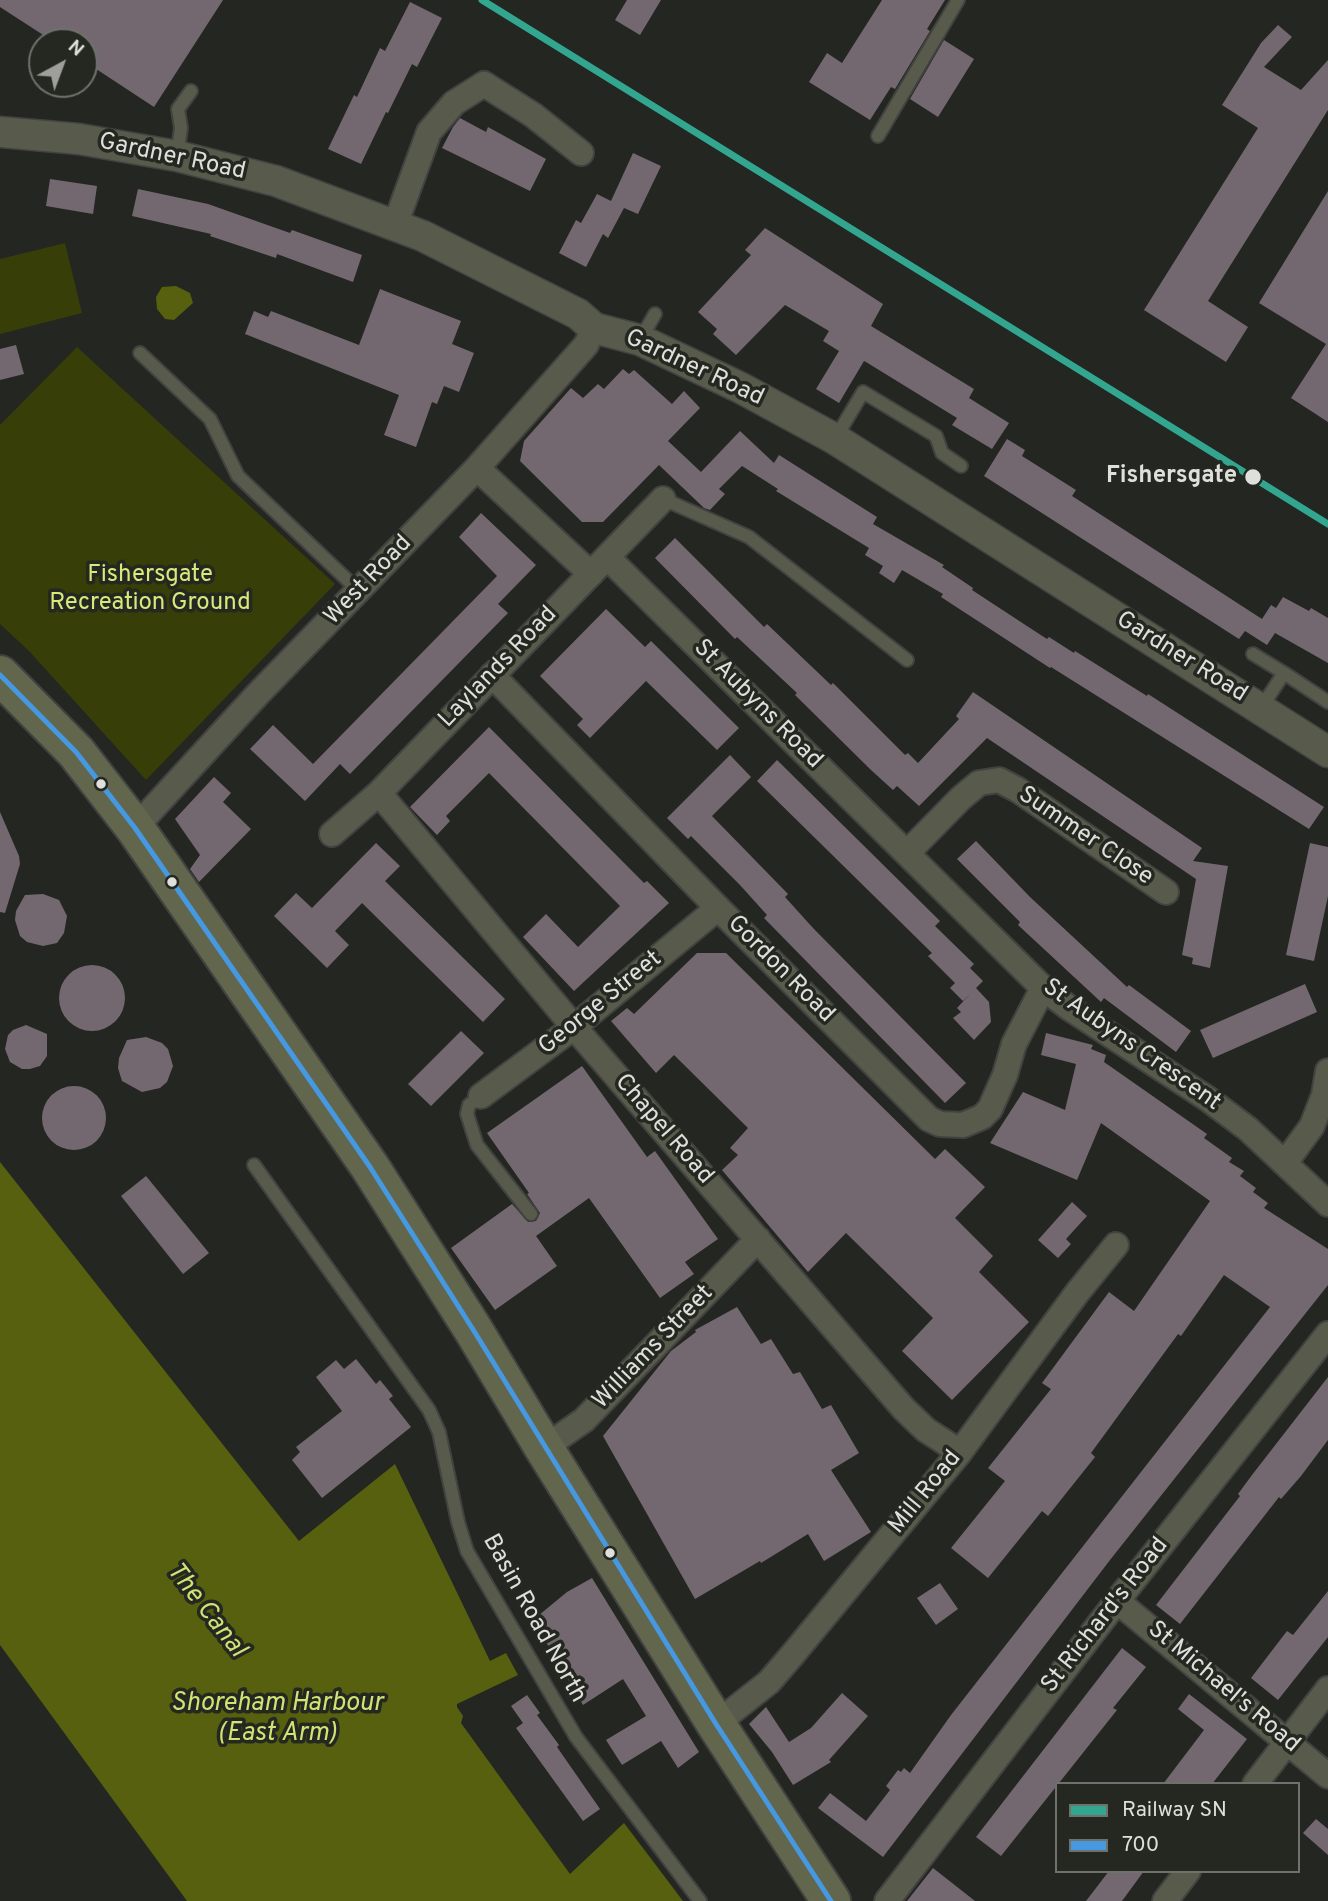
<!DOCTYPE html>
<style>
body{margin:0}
#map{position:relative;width:1328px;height:1901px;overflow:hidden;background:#242622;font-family:Overpass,sans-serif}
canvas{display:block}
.legend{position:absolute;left:1055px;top:1782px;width:245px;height:91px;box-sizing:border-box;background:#252721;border:2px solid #6f716c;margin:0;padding:9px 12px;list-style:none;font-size:21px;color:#dfe0dc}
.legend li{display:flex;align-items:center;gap:14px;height:35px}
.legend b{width:35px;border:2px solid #6f716c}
.north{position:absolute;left:28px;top:28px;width:70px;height:70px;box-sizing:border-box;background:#252721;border:2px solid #6f716c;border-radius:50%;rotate:41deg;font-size:19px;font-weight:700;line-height:28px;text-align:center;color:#dfe0dc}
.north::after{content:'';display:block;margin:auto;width:24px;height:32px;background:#9e9f9b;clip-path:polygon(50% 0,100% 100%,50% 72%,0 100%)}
</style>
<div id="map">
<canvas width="1328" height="1901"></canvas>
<ul class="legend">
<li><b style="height:9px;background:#33a690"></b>Railway SN</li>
<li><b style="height:9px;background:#4699e1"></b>700</li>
</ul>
<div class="north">N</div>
</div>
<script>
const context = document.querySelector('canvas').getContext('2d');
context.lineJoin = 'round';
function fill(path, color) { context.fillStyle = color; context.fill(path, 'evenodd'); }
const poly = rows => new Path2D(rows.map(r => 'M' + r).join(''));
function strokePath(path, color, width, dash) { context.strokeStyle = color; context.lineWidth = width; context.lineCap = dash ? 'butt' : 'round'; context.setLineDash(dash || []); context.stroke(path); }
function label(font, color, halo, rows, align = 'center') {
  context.font = font + ' Overpass,sans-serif'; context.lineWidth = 7; context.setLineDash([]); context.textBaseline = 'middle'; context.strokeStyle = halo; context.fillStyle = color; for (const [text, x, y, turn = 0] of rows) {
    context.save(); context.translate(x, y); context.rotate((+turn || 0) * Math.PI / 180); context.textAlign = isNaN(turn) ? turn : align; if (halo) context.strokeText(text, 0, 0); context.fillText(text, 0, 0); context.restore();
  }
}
const green = poly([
 [65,243,82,313,0,334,0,259],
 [77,347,335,584,146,780,29,651,0,624,0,425]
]);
const water = poly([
 [176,286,190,293,193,303,174,320,165,319,157,309,156,297,162,287],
 [0,1162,299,1541,395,1464,490,1661,506,1653,518,1675,457,1704,457,1707,463,1716,461,1723,570,1874,624,1823,683,1901,187,1901,0,1645]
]);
const building = poly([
 [0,0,223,0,154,107,84,61,84,42,54,42,0,7],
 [627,0,661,0,640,35,615,20],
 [882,0,945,0,927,29,930,31,895,89,891,87,870,120,809,82,827,53,842,63],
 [410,2,442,18,417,67,412,64,388,113,386,112,361,164,328,149,354,95,357,97,380,48,385,51],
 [1278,25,1292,37,1264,67,1301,90,1328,60,1328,110,1208,301,1248,327,1226,362,1144,310,1258,128,1222,105,1261,43],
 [944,40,974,59,938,117,910,99],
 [460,118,486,132,488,127,546,159,530,191,442,148,453,127],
 [633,153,661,166,638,214,624,208,608,238,603,234,586,267,559,253,576,220,581,223,597,194,611,201],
 [50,179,97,186,93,214,46,206],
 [138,189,208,204,290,233,292,230,362,255,353,282,277,254,276,258,210,236,211,234,132,216],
 [1328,191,1328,422,1291,398,1326,344,1259,303],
 [765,228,883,304,871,326,974,389,969,398,1009,423,992,449,952,425,957,418,866,362,864,361,839,403,816,389,839,351,823,341,829,331,785,305,736,355,713,334,717,329,698,312,751,255,745,250],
 [380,289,461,321,452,344,474,353,459,392,444,386,437,404,432,402,416,447,384,435,399,395,245,334,254,311,268,317,271,311,359,345],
 [16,345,24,374,0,380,0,349],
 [623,369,629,374,634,370,672,404,684,391,700,408,668,441,701,472,740,431,774,463,779,455,877,517,873,524,944,565,942,567,973,588,972,590,1030,628,1047,639,1049,637,1074,653,1075,651,1147,696,1148,694,1324,807,1309,829,1051,667,1050,668,941,597,943,594,902,570,894,583,879,573,883,566,865,555,869,548,776,491,778,489,742,466,719,489,725,494,710,510,704,508,659,465,603,522,582,522,520,461,524,441,571,388,583,398,598,384,604,389],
 [1007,439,1025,450,1022,456,1076,490,1072,496,1262,619,1271,605,1276,608,1283,597,1309,611,1311,608,1328,618,1328,663,1275,633,1267,645,1245,631,1239,639,984,476],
 [481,513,536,565,498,604,508,613,350,774,340,764,305,801,250,749,273,725,313,764,497,576,459,537],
 [675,538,764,627,767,624,831,685,833,683,905,755,908,753,918,763,959,719,956,716,973,692,1202,848,1193,861,1228,866,1210,968,1192,964,1193,958,1182,955,1196,879,987,738,919,806,897,786,893,790,871,770,795,695,797,693,737,637,735,639,655,558],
 [606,609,645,647,651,641,739,728,717,750,646,681,590,738,577,725,583,719,540,676],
 [489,727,644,883,647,881,669,903,574,991,523,937,546,914,578,947,620,906,489,773,446,816,450,821,437,835,410,807],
 [730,755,751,777,712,816,788,894,785,897,813,928,966,1083,945,1103,764,918,767,915,740,885,691,836,688,839,667,818],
 [777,760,940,921,935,926,974,964,970,968,983,981,976,988,989,1002,991,1022,974,1040,953,1018,961,1012,957,1008,972,992,963,1001,950,988,955,983,928,956,932,953,757,781],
 [214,777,231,793,223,802,251,829,199,882,190,869,200,855,175,819],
 [0,812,19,856,20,864,5,913,0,912],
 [976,841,1030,897,1127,987,1129,985,1191,1031,1176,1052,1104,998,1101,1002,1018,925,1020,922,957,859],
 [376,843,400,866,385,881,505,999,483,1022,362,903,335,931,349,945,327,968,274,916,296,893,312,908],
 [1310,843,1328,847,1328,896,1314,961,1286,955],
 [43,894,59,900,67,916,64,933,57,943,43,946,27,942,20,936,15,920,16,911,25,895],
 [697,953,726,953,935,1159,945,1149,985,1187,955,1218,993,1256,979,1272,1029,1322,952,1400,902,1351,933,1318,846,1233,808,1272,722,1170,738,1155,730,1148,748,1128,674,1055,656,1073,611,1021,627,1008,634,1014],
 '59 998a33 33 0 1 1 66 0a33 33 0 1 1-66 0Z',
 [1305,984,1317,1012,1213,1058,1200,1030],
 [26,1025,47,1034,47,1056,40,1066,30,1069,22,1069,10,1062,5,1049,8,1035,13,1030],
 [461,1031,484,1053,431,1106,408,1084],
 [1046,1033,1093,1045,1091,1049,1106,1055,1104,1062,1207,1134,1204,1138,1232,1158,1229,1162,1244,1171,1240,1176,1256,1188,1253,1192,1268,1203,1264,1208,1328,1249,1328,1285,1110,1560,883,1857,818,1808,830,1793,866,1821,890,1790,886,1786,898,1770,901,1772,904,1768,910,1773,951,1715,1270,1307,1224,1275,1181,1336,1178,1334,1091,1453,1095,1457,1048,1516,1042,1511,988,1578,951,1548,1005,1481,988,1468,1051,1389,1042,1383,1109,1292,1134,1311,1210,1201,1101,1123,1077,1180,990,1143,1023,1092,1065,1110,1076,1064,1041,1055],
 [146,1037,162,1043,168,1049,173,1066,167,1082,160,1088,142,1092,122,1081,118,1068,119,1058,127,1040],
 [582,1066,647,1157,655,1151,718,1239,685,1262,694,1274,660,1298,589,1198,536,1236,557,1266,495,1310,451,1248,512,1204,528,1222,536,1221,540,1213,527,1194,529,1193,487,1133],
 '42 1118a32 32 0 1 1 64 0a32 32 0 1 1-64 0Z',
 [146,1176,209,1253,183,1274,121,1196],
 [1072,1202,1087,1216,1066,1239,1071,1244,1058,1258,1038,1240],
 [737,1307,761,1344,771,1339,793,1374,800,1372,822,1409,831,1405,859,1453,831,1470,871,1532,824,1561,808,1534,761,1563,760,1561,695,1599,603,1436,671,1351,696,1332,695,1330],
 [356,1359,376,1384,380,1380,393,1396,389,1399,411,1427,322,1498,292,1460,300,1452,296,1447,342,1411,316,1377,336,1360,344,1369],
 [1328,1377,1328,1440,1301,1476,1281,1499,1279,1497,1180,1624,1156,1605,1240,1496,1238,1494,1252,1475],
 [592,1578,699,1752,678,1768,661,1741,622,1765,606,1740,646,1716,623,1679,583,1705,533,1620,567,1592],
 [940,1583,958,1609,936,1625,917,1598],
 [1328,1591,1328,1637,1278,1700,1251,1678,1287,1631,1293,1635],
 [1122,1648,1146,1667,1113,1708,1117,1710,1001,1856,976,1837],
 [842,1693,868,1716,829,1760,831,1762,793,1785,772,1752,749,1724,766,1707,789,1742,811,1728],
 [1189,1694,1247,1739,1212,1784,1163,1784,1204,1730,1178,1709],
 [527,1695,540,1713,537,1715,559,1745,557,1747,600,1809,583,1821,516,1728,523,1723,511,1706],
 [1316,1819,1328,1829,1328,1855,1303,1833],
 [933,1868,975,1901,907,1901],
 [1109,1871,1144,1871,1122,1901,1086,1901]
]);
const service = poly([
 [878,136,958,0],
 [177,156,181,128,178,109,191,91],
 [640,340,655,314],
 [140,353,210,419,238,476,359,591],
 [835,439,863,392,936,436,942,453,961,466],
 [663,499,749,537,907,660],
 [1253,654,1284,673],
 [1261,708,1284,673,1328,702],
 [481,1096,469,1105,467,1114,477,1145,531,1214],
 [254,1165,429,1410,439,1432,458,1522,467,1551,576,1737,700,1901]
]);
const minor = poly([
 [395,225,429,132,454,103,484,84,533,115,581,153],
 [477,468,591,574],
 [607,557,1043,988,1068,1007,1208,1099,1248,1129,1328,1204],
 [492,675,718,908,929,1119,940,1124,963,1125,982,1117,990,1109,1005,1075,1014,1044,1043,988],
 [379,793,574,1027,904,1409,926,1430,960,1452],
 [135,828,257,695,477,468,586,345,594,328],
 [332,834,379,793,663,499],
 [907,853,961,798,979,783,999,780,1018,790,1166,892],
 [481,1096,574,1027,718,908],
 [1285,1163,1312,1126,1324,1095,1328,1071],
 [544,1448,584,1420,758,1239],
 [1117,1601,1328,1776],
 [716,1724,769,1682,794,1653,960,1452,1077,1293,1116,1245],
 [1255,1784,1328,1689],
 [887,1901,1117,1601,1328,1334],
 [1165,1901,1188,1871]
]);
const tertiary = poly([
 [0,132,79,139,177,156,276,181,423,236,578,314,594,328,640,340,741,388,835,439,1328,752]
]);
const primary = poly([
 [0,675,76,752,135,828,370,1167,474,1331,544,1448,716,1724,831,1901]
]);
const bus1 = poly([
 [0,675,76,752,135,828,370,1167,474,1331,716,1724,831,1901]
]);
const rail1 = poly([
 [482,0,1328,524]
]);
const markers = [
 [1253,477,9,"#dfe0dc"],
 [101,784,6,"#dfe0dc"],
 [172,882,6,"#dfe0dc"],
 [610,1553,6,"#dfe0dc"]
];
const streetNames = [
 ["Gardner Road",172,158,12],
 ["Gardner Road",694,369,25],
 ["West Road",369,581,-46],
 ["Gardner Road",1181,658,32],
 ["Laylands Road",499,668,-46],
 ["St Aubyns Road",757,705,45],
 ["Summer Close",1085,837,34],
 ["Gordon Road",780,970,45],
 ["George Street",601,1004,-39],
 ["St Aubyns Crescent",1131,1046,35],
 ["Chapel Road",663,1130,49],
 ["Williams Street",654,1348,-46],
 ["Mill Road",926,1493,-51],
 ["St Richard's Road",1106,1616,-52],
 ["Basin Road North",533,1619,61],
 ["St Michael's Road",1223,1688,40]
];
const stopNames = [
 ["Fishersgate",1237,477]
];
const parkNames = [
 ["Fishersgate",150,576],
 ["Recreation Ground",150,604]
];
const waterNames = [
 ["The Canal",205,1611,52],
 ["Shoreham Harbour",277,1705],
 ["(East Arm)",277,1735]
];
fill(green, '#373e07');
fill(water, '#56600e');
fill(building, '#746870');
strokePath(service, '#424341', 16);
strokePath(minor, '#424341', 28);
strokePath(tertiary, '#424341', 33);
strokePath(primary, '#424341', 42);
strokePath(service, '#585b4c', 12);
strokePath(minor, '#585b4c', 24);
strokePath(tertiary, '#585b4c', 30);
strokePath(primary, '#61664d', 38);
strokePath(bus1, '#4699e1', 5);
strokePath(rail1, '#33a690', 7);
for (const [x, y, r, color] of markers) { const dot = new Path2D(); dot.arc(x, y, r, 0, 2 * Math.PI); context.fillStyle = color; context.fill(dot); strokePath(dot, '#252721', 2.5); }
label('24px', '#dfe0dc', '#252721', streetNames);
label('bold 24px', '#dfe0dc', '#252721', stopNames, 'right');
label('24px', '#d7e97b', '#252721', parkNames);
label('italic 26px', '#d1e375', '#252721', waterNames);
</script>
